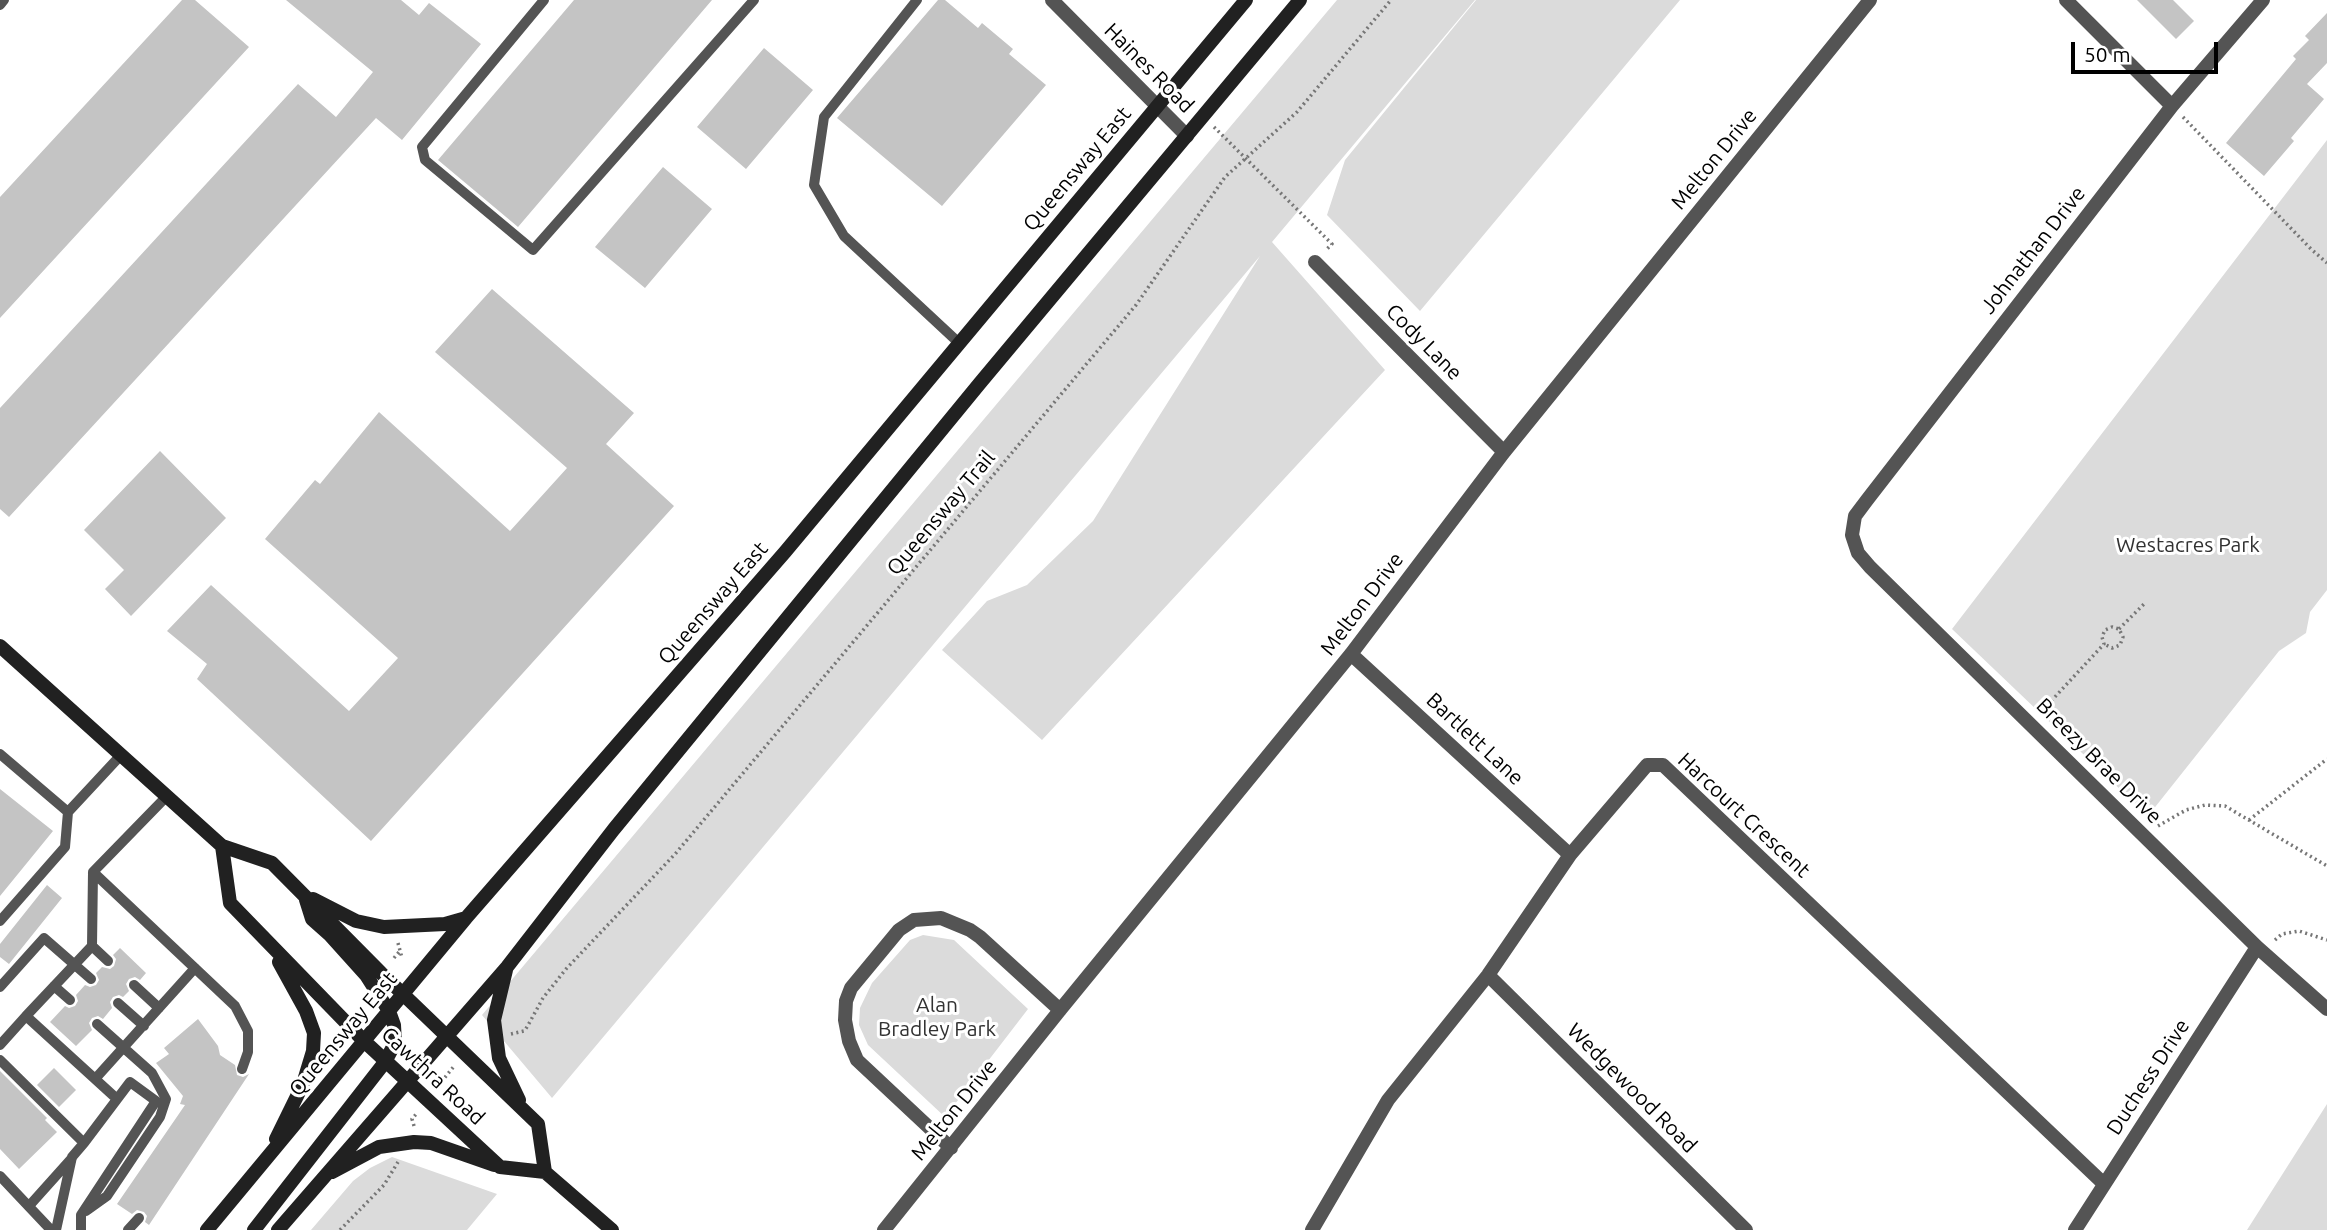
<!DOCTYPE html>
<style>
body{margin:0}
#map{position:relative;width:2327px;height:1230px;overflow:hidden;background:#fff;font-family:Ubuntu,sans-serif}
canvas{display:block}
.scale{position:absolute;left:2071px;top:42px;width:147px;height:32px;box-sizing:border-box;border:4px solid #000;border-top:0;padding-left:9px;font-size:21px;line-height:24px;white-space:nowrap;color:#000;-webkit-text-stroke:5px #fff;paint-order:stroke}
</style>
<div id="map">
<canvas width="2327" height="1230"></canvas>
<div class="scale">50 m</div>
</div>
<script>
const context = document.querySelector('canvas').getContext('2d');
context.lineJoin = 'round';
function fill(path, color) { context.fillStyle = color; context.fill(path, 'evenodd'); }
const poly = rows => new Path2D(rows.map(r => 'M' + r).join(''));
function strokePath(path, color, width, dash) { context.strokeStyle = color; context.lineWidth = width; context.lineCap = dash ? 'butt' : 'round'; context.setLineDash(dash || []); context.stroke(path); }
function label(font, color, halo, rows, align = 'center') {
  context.font = font + ' Ubuntu,sans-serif'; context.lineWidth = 6; context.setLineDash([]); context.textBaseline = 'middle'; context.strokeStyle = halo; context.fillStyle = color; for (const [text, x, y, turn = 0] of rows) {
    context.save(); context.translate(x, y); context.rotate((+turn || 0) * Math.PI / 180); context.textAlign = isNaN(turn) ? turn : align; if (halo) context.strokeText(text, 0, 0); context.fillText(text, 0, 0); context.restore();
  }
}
const green = poly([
 [1337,0,1475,0,1272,242,1385,370,1042,740,942,650,987,601,1027,585,1093,521,1260,256,552,1098,482,1015],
 [1476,0,1680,0,1420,311,1327,215,1345,160],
 [2327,140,2327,590,2310,612,2306,633,2279,651,2148,816,1952,629],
 [923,935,954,940,1028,1009,945,1117,868,1045,859,1025,860,1008,872,983,910,940],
 [2327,1104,2327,1230,2247,1230],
 [392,1157,497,1194,467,1230,311,1230,353,1181,370,1168]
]);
const building = poly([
 [182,0,195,0,249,47,0,318,0,197],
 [286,0,401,0,419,15,429,3,481,44,402,140,376,118,9,517,0,509,0,408,298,84,336,117,373,72],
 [574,0,712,0,518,227,438,160],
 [938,0,945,0,978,28,982,23,1013,49,1009,54,1046,85,942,206,837,118],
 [2137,0,2173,0,2194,21,2176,39],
 [2327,13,2327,63,2307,84,2324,99,2291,138,2294,141,2264,176,2226,143,2296,59,2293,56,2309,40,2305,36],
 [764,48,813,90,746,169,697,127],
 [663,167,712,209,645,288,595,247],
 [492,289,634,413,606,444,674,506,371,841,197,679,207,664,167,631,211,585,349,711,398,658,265,539,315,480,320,484,379,412,510,531,567,468,435,352],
 [160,451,226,518,131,616,105,589,124,570,84,530],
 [0,789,53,831,0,896],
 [47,885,62,898,9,964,0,957,0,944],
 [120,948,146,973,140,980,135,977,129,979,126,984,129,991,123,997,119,995,113,997,110,1002,112,1008,103,1019,98,1016,92,1018,89,1023,92,1030,76,1046,50,1022,65,1006,69,1008,75,1006,78,1001,76,995,85,985,90,987,96,985,99,980,96,973,102,967,110,969,114,966,116,959,113,955],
 [198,1019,218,1046,220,1055,235,1065,237,1075,243,1077,249,1074,149,1225,145,1222,147,1216,144,1212,137,1210,132,1214,117,1204,185,1105,180,1104,183,1096,156,1063,169,1054,164,1048],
 [54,1068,76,1090,59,1107,37,1085],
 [0,1071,47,1118,45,1120,57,1132,19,1169,0,1149]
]);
const path = poly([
 [2183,117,2311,249,2327,263],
 [1214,127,1332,244,1326,250],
 [2119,629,2144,604],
 [2040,713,2104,644,2102,637,2105,630,2112,627,2119,629,2123,637,2120,645,2112,648,2104,644],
 [2249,820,2327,759],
 [2158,826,2186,810,2205,805,2225,806,2327,866],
 [2275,940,2282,934,2299,931,2327,940],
 [398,943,402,958],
 [394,958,399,952],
 [511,1034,524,1031,527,1027,543,998,566,969,676,853,1136,305,1225,177,1297,112,1391,0],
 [438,1086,455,1065],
 [414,1126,412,1119,418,1112],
 [340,1230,384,1185,398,1162]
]);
const lane = poly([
 [544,0,422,147,425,160,533,250,754,0],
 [917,0,824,117,814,185,844,236,959,343],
 [0,5,4,0],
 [0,754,68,812,121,755],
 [167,796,93,872,235,1006,248,1031,248,1052,242,1069],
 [93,872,92,946,26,1016,117,1099],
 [0,921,65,847,68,812],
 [92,946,108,961],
 [134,985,159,1008],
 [54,986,70,1000],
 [0,987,44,938,91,979],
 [118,1003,144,1026],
 [0,1045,26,1016],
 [0,1060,84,1143,72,1157,56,1230],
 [95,1079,195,968],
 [0,1176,51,1230],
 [29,1206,72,1158],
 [86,1211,107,1196,160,1117,166,1099,152,1073,97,1024],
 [81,1230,81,1215,156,1101,130,1082,84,1143],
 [128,1230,139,1218]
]);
const street = poly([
 [1052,0,1187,136],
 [2066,0,2172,106],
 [2263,0,2172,106,1867,500,1855,516,1852,535,1858,553,1870,567,2257,947,2327,1009],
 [1315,262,1504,452],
 [1351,654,1570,855],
 [1488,975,1746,1230],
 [951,1148,857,1060,849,1041,845,1020,846,1001,851,988,899,930,914,920,941,918,970,930,980,937,1060,1010],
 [884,1230,1060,1010,1351,654,1504,452,1870,0],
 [1312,1230,1388,1100,1488,975,1570,855,1647,765,1663,765,2104,1184],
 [2075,1230,2257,947]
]);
const secondary = poly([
 [0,646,222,846,272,863,381,973,538,1124,545,1172],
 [222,846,230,903,364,1041,500,1167,545,1172,612,1230],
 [313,899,356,921,384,927,445,924,466,918],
 [506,970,494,1020,499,1058,519,1100],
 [276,1139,303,1084,313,1051,314,1033,306,1011,279,962],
 [332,1172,379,1147,414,1142,431,1143,494,1165],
 [207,1230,466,918,785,552,1246,0],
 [254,1230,385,1062,395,1043,394,1025,389,1011,366,975,330,935,312,919,306,900],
 [278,1230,507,967,614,829,980,383,1300,0]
]);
const streetNames = [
 ["Haines Road",1149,68,45],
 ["Melton Drive",1714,159,-51],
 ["Queensway East",1077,169,-50],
 ["Johnathan Drive",2033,250,-52],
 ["Cody Lane",1424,342,45],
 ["Queensway Trail",941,513,-50],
 ["Queensway East",713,603,-49],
 ["Melton Drive",1362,604,-53],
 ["Bartlett Lane",1475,739,43],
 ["Breezy Brae Drive",2099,761,45],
 ["Harcourt Crescent",1744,815,43],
 ["Queensway East",343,1034,-50],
 ["Cawthra Road",433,1076,43],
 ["Duchess Drive",2148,1077,-57],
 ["Wedgewood Road",1632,1088,45],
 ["Melton Drive",954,1110,-51]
];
const parkNames = [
 ["Westacres Park",2188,545],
 ["Alan",937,1005],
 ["Bradley Park",937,1029]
];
fill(green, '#dbdbdb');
fill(building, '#c4c4c4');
strokePath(path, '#767676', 3.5, [2, 3.5]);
strokePath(lane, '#545454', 10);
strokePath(street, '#545454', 14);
strokePath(secondary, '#212121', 14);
label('21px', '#000', '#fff', streetNames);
label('21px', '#323232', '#fff', parkNames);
</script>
